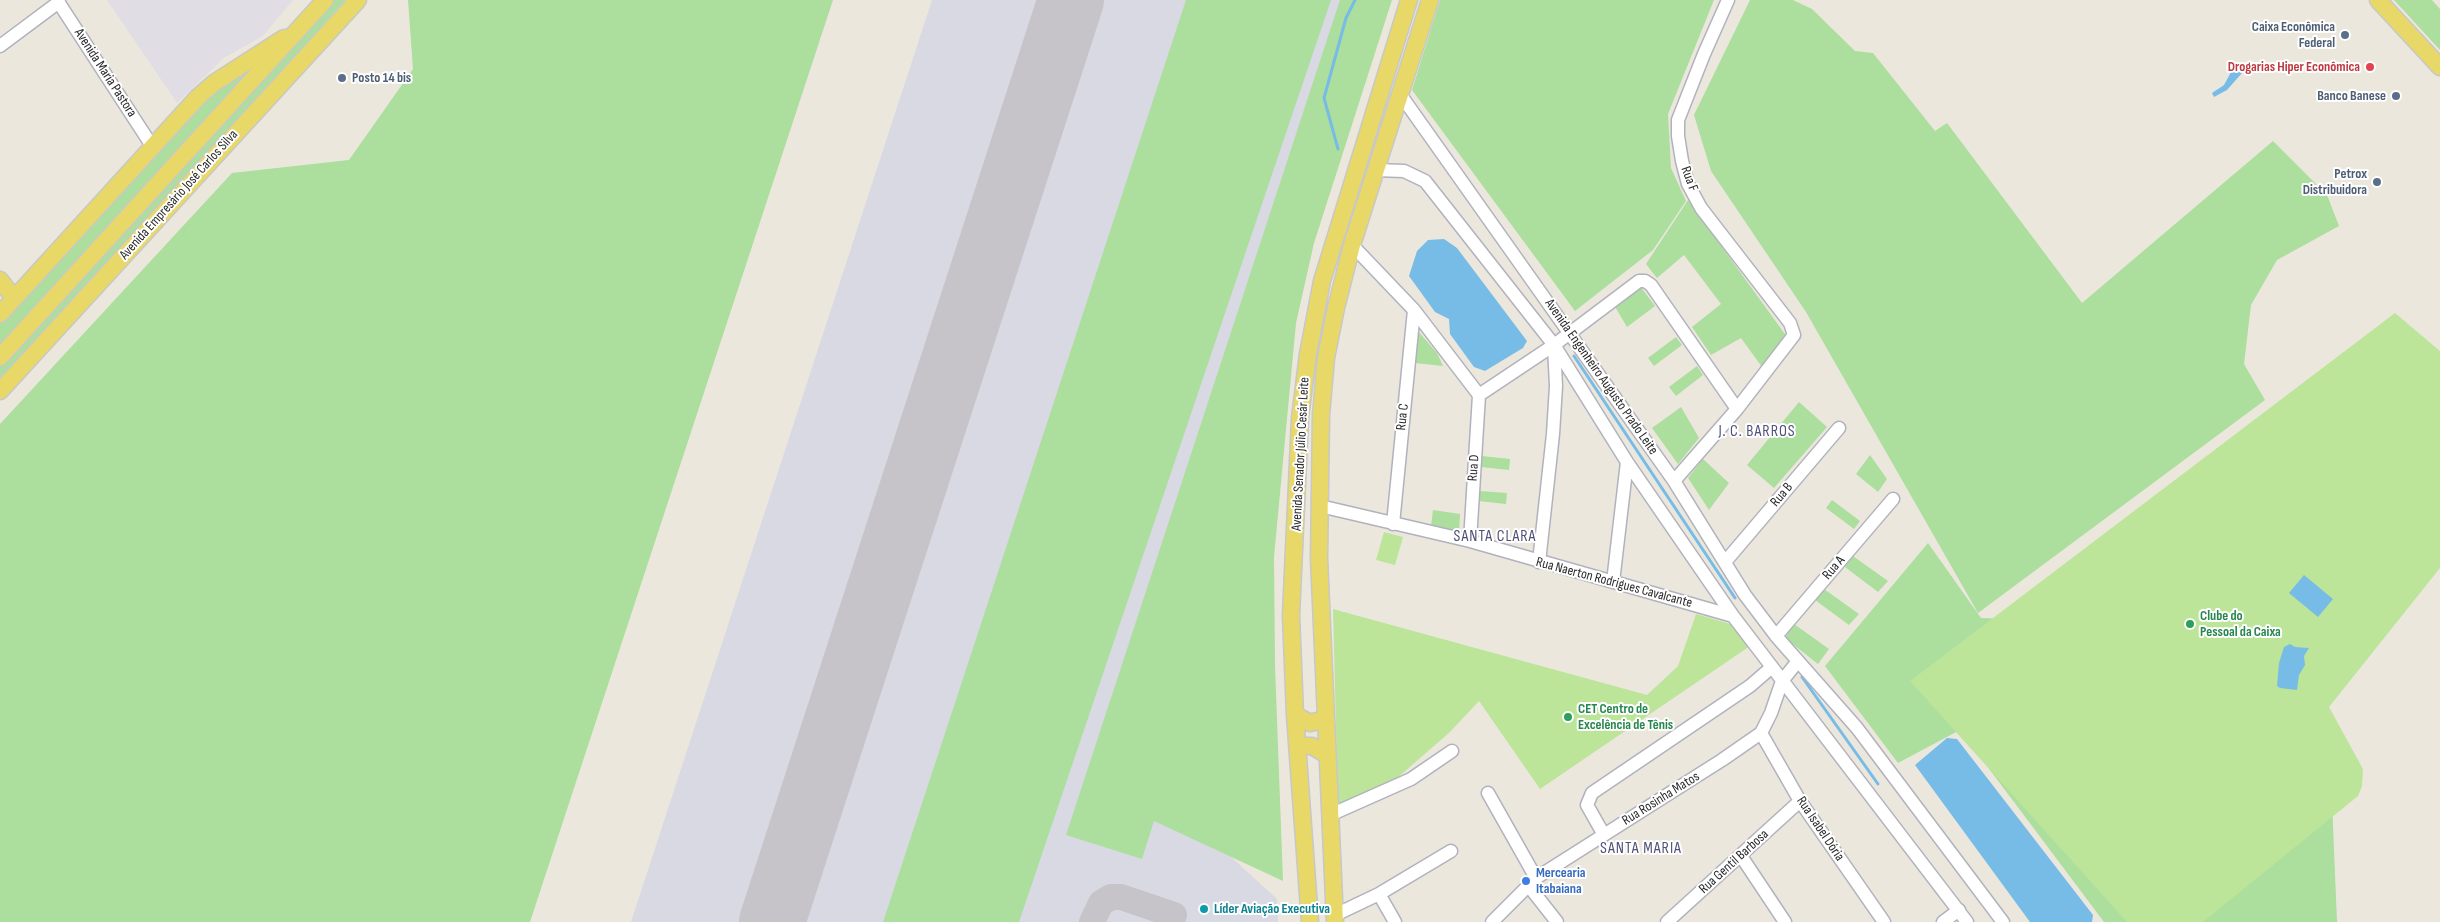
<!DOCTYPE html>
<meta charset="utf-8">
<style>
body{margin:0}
canvas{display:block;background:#ebe7dd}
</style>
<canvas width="2440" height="922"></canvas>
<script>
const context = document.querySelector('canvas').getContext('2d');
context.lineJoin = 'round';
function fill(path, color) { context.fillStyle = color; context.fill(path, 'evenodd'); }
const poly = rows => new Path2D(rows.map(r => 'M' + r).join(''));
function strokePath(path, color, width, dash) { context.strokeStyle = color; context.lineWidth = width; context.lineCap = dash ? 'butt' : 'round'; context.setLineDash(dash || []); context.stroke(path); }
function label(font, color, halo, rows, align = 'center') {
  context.font = font + ' "Sofia Sans Condensed",sans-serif'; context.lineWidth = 4; context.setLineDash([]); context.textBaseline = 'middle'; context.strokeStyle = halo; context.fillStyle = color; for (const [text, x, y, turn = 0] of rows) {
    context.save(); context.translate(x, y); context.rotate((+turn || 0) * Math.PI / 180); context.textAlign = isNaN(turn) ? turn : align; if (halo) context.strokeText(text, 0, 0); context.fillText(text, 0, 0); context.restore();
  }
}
const industrial = poly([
 [107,0,293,0,263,36,224,58,177,103]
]);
const airport = poly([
 [932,0,1367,0,1119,754,1277,899,1278,922,631,922]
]);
const green = poly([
 [332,0,345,0,0,383,0,365],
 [408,0,833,0,530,922,0,922,0,424,232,173,349,160,413,69],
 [1186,0,1331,0,1019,922,883,922],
 [1340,0,1392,0,1314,243,1296,323,1274,557,1275,666,1283,881,1154,821,1142,859,1066,835],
 [1440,0,1714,0,1668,114,1671,168,1686,201,1653,250,1575,311,1412,90],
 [1750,0,1793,0,1812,9,1855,51,1873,53,1935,131,1947,123,2082,303,2273,141,2327,195,2339,226,2277,260,2251,305,2244,364,2265,400,1978,613,1806,312,1711,171,1694,115],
 [2394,0,2432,0,2440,9,2440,50],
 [268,53,0,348,0,322,204,99],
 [1688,200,1787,337,1762,367,1741,338,1711,355,1692,327,1721,304,1684,255,1657,278,1646,264],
 [1640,286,1655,306,1627,327,1614,305],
 [1417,330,1437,353,1443,366,1415,363],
 [1676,337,1682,345,1654,366,1648,358],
 [1697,366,1703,375,1676,396,1669,387],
 [1799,402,1827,427,1774,488,1747,465],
 [1681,407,1699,438,1678,464,1652,428],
 [1870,455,1887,479,1878,492,1856,474],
 [1482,456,1510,459,1509,470,1481,467],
 [1703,459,1729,483,1709,510,1688,478],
 [1479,491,1507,493,1506,504,1478,501],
 [1832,500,1860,521,1854,529,1826,508],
 [1433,510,1460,514,1459,533,1431,526],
 [1928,543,1981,618,2008,619,2329,729,2337,922,2104,922,1960,730,1898,763,1825,666],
 [1853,556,1888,581,1878,592,1845,567],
 [1824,589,1859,614,1849,625,1815,600],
 [1794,624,1829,649,1818,664,1785,638]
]);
const pitch = poly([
 [2395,313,2440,351,2440,568,2329,707,2363,769,2362,786,2358,796,2203,922,2127,922,1910,681],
 [1384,532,1403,537,1395,565,1376,560],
 [1333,609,1647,695,1678,666,1696,614,1734,625,1750,646,1540,789,1479,701,1450,732,1396,779,1338,807]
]);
const water = poly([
 [2234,63,2240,67,2242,73,2227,90,2214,97,2212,93,2224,85,2230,74],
 [1444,239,1457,248,1527,341,1523,348,1485,371,1474,367,1450,334,1449,319,1435,312,1409,276,1417,251,1428,240],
 [2304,575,2333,599,2318,617,2289,593],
 [2290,644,2295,647,2309,648,2304,656,2305,665,2299,675,2297,690,2280,688,2277,686,2279,663,2284,647],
 [1947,738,1957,739,2093,915,2092,922,2030,922,1915,765]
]);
const stream = poly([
 [1338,149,1324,98,1346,18,1355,0],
 [1574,356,1735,598],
 [1802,677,1878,784]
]);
const taxiway = poly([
 [1092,922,1101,903,1111,897,1121,897,1174,915]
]);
const runway = poly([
 [772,922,1071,0]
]);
const minor = poly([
 [57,0,152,146],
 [0,46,59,2],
 [1400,94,1674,481,1745,595,1776,636,1857,728,2003,922],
 [1375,170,1404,171,1425,181,1554,345,1627,462,1733,616,1967,922],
 [1352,245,1414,310,1479,395],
 [1479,395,1554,345,1639,281,1645,281,1651,285,1737,409],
 [1674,481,1737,409,1794,335,1790,323,1701,208,1688,184,1682,161,1678,136,1678,120,1704,54,1728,0],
 [1320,506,1470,541,1733,616],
 [1393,524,1414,310],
 [1470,541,1479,395],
 [1539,562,1553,434,1556,386,1554,346],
 [1725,562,1839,428],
 [1613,582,1627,462],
 [1776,636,1893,499],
 [1761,733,1800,801,1884,922],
 [1488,793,1536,878],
 [1330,815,1411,779,1452,751],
 [1604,835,1587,805,1592,793,1750,686,1772,667],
 [1741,856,1785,922],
 [1528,885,1557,922],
 [1379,894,1395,922],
 [1335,915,1379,894,1451,851],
 [1492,922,1536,878,1722,760,1761,733,1771,713,1782,681,1798,661],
 [1667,922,1800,801],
 [1943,922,1959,910]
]);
const major = poly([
 [2378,0,2440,67],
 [0,280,14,298],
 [0,314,198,97,214,83,284,38],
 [0,357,325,0],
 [0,391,358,0],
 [1295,715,1310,723,1325,719],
 [1298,750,1305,746,1312,746,1327,755],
 [1310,922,1295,715,1291,615,1300,418,1308,354,1322,281,1409,0],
 [1335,922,1319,558,1321,415,1326,358,1336,308,1352,245,1430,0]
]);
const markers = [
 [2345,35,5,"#5c6f8a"],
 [2370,67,5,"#e0444e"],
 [342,78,5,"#5c6f8a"],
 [2396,96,5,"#5c6f8a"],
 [2377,182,5,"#5c6f8a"],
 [2190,624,5,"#2e9e5b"],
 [1568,717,5,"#2e9e5b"],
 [1526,881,5,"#3f7fe0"],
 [1204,909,5,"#0f9aa8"]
];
const serviceNames = [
 ["Caixa Econômica",2335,27],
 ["Federal",2335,43],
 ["Posto 14 bis",352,78,"left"],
 ["Banco Banese",2386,96],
 ["Petrox",2367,174],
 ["Distribuidora",2367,190]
];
const healthNames = [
 ["Drogarias Hiper Econômica",2360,67]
];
const streetNames = [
 ["Avenida Maria Pastora",105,73,57],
 ["Rua F",1689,179,70],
 ["Avenida Empresário José Carlos Silva",179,195,-48],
 ["Avenida Engenheiro Augusto Prado Leite",1601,377,55],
 ["Rua C",1403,417,-84],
 ["Avenida Senador Júlio Cesár Leite",1301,454,-87],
 ["Rua D",1474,468,-86],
 ["Rua B",1782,495,-50],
 ["Rua A",1834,568,-50],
 ["Rua Naerton Rodrigues Cavalcante",1614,583,15],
 ["Rua Rosinha Matos",1661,799,-32],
 ["Rua Isabel Dória",1820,829,56],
 ["Rua Gentil Barbosa",1734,862,-42]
];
const leisureNames = [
 ["Clube do",2200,616],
 ["Pessoal da Caixa",2200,632],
 ["CET Centro de",1578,709],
 ["Excelência de Tênis",1578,725]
];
const shopNames = [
 ["Mercearia",1536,873],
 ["Itabaiana",1536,889]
];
const cultureNames = [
 ["Líder Aviação Executiva",1214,909]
];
const quarterNames = [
 ["J. C. BARROS",1757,432],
 ["SANTA CLARA",1495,537],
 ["SANTA MARIA",1641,849]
];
fill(industrial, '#e0dde4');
fill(airport, '#d9d9e4');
fill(green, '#acde9d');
fill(pitch, '#bce59a');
fill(water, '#77bce6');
strokePath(stream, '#77bce6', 3);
strokePath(taxiway, '#c6c4c8', 26);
strokePath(runway, '#c6c4c8', 66);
strokePath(minor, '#b1b2bd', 15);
strokePath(major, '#c8c8c8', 19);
strokePath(minor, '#fff', 12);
strokePath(major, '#e7d867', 16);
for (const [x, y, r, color] of markers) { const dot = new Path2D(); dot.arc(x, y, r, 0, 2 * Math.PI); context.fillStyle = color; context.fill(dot); strokePath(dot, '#fff', 2); }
label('bold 14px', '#4e5e75', '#fff', serviceNames, 'right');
label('bold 14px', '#be3a42', '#fff', healthNames, 'right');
label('14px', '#2a2a2a', '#fff', streetNames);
label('bold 14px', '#27864d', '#fff', leisureNames, 'left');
label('bold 14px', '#366cbe', '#fff', shopNames, 'left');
label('bold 14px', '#0d838f', '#fff', cultureNames, 'left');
context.letterSpacing = '1px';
label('16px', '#4e5078', '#fff', quarterNames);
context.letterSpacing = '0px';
</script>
